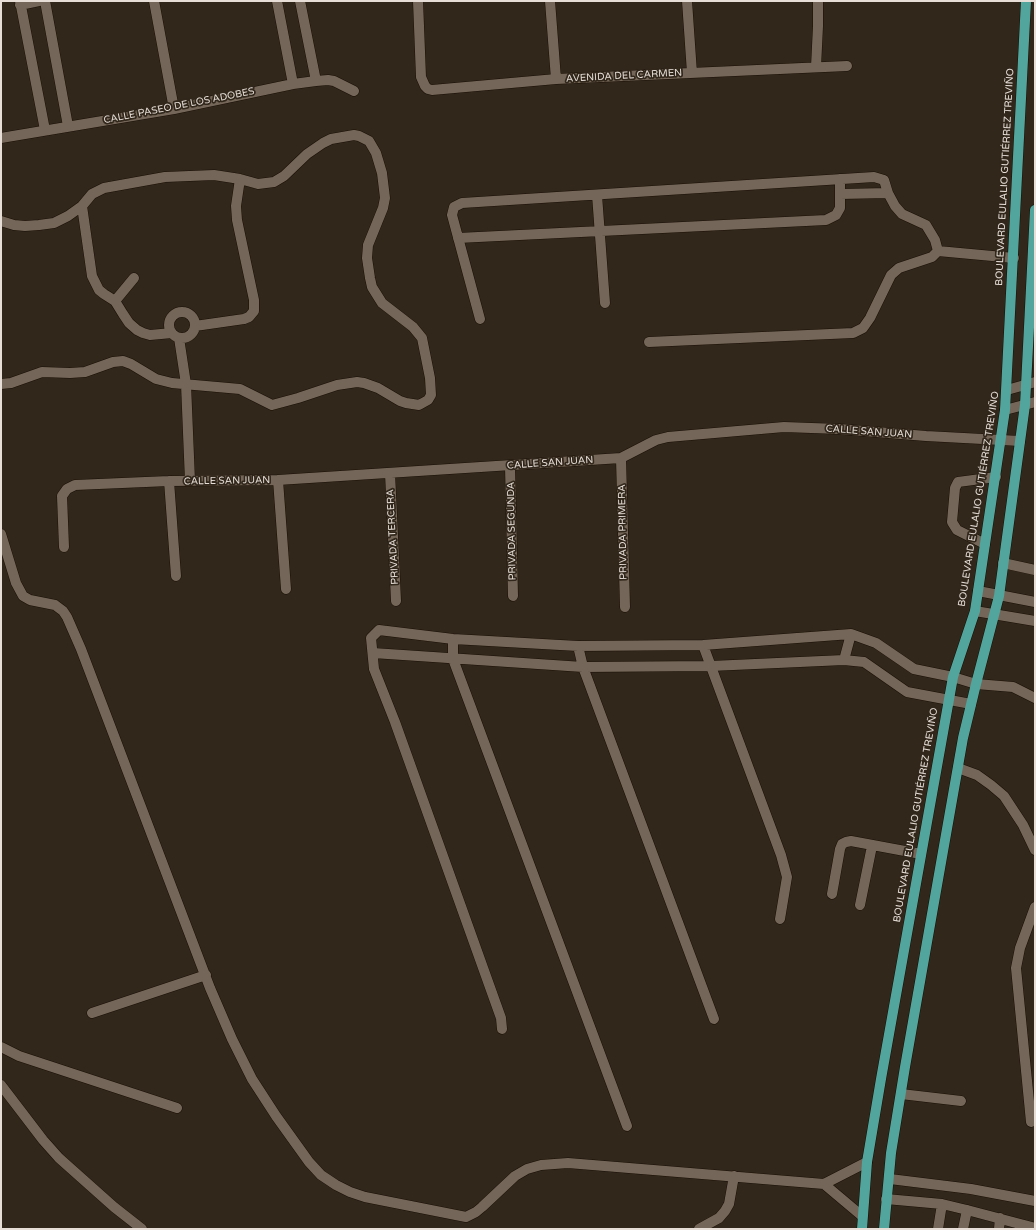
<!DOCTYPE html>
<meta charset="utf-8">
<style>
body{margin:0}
#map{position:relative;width:1036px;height:1230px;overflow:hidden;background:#32271b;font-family:"Varela Round",sans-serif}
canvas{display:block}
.frame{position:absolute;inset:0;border:2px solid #e6ded7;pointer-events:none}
</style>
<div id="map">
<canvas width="1036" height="1230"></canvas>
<div class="frame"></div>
</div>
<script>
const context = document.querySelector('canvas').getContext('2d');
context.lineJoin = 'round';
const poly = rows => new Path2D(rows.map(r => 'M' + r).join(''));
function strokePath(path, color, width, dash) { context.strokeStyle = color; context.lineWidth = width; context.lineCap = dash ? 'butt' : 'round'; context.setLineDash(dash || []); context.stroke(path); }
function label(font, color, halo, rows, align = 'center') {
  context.font = font + ' "Varela Round",sans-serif'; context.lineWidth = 3.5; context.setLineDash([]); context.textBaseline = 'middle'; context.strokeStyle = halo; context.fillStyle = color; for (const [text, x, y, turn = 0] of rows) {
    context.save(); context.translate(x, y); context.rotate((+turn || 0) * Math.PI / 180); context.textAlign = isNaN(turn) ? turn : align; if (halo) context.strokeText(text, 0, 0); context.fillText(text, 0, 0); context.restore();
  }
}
const minor = poly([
 [20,1,45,130],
 [45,1,68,126],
 [154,1,174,109],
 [277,1,293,84],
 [300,1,316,81],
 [418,1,421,77,425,86,428,89,432,90,556,79,847,66],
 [550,1,556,79],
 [687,1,692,73],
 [20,5,39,1],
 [816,67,818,26,818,1],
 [1,138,174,109,293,84,316,81,328,80,334,81,354,91],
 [840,194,888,193],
 [597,195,605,303],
 [1,221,14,225,25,226,39,225,54,223,68,216,82,206],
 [458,238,826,220,836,215,840,208,840,179],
 [938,251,1014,258],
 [134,278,115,301,123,314,129,323,137,330,143,333,150,335,172,333],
 [115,301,104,294,99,290,92,276,82,206,92,194,104,188,165,177,214,175,240,179,236,206,237,220,254,300,254,311,249,317,244,319,195,326],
 '169 325a13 13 0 1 1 26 0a13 13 0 1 1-26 0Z',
 [480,319,452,215,454,207,462,203,874,177,884,180,888,193,895,206,902,214,926,225,935,240,938,251,932,257,899,268,891,275,870,318,863,328,853,333,649,342],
 [179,338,186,384,190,481],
 [1,384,11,383,42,372,70,373,85,372,113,362,123,361,131,364,156,379,172,383,240,389,272,405,298,398,337,385,357,382,364,383,378,388,400,401,406,403,419,405,428,400,431,395,430,378,422,338,413,327,382,303,372,287,370,278,367,258,368,245,383,208,385,198,382,173,376,153,369,141,359,136,354,135,331,139,323,143,307,154,284,176,274,182,258,184,240,179],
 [1007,390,1035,382],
 [1005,410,1035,402],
 [621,458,625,607],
 [510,466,513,596],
 [390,473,396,601],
 [278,480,286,589],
 [169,481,176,576],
 [1,534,16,583,23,596,30,600,55,605,63,611,67,617,81,649,210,988,232,1039,252,1079,276,1116,309,1162,321,1175,336,1185,350,1192,365,1197,466,1217,476,1212,482,1207,515,1176,527,1169,541,1165,568,1163,824,1184,867,1162],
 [985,544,957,530,952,522,955,488,958,482,996,477],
 [64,547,62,496,67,489,75,485,169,481,278,480,621,458,656,440,668,437,784,427,839,429,926,436,1020,441],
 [1003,563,1035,570],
 [978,591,1035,602],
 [975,611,1035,621],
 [453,639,453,659,627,1126],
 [703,645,781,855,787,877,780,919],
 [578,646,583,667,714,1019],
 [373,653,583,667,711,666,844,660,864,662,907,692,971,704],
 [844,660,851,634],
 [958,768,977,775,991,785,1004,796,1023,825,1035,850],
 [832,894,840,849,842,844,846,842,851,841,921,854],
 [860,905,872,846],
 [92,1013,206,975],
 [502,1029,501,1018,395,722,374,669,371,638,379,630,453,639,578,646,703,645,851,634,876,643,914,669,953,677,976,684,1013,687,1035,698],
 [1,1047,19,1056,177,1108],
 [1,1085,43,1140,59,1158,114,1207,142,1229],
 [901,1094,961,1101],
 [1031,1122,1016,968,1020,948,1035,907],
 [890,1179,971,1189,1035,1201],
 [824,1184,862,1216],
 [886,1199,942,1204,967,1210,1035,1228],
 [699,1229,719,1218,725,1211,729,1204,734,1176],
 [938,1229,942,1204],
 [963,1229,967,1210],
 [999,1229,1000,1218]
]);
const major = poly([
 [862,1229,867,1162,881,1079,953,677,975,611,1005,410,1026,1],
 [884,1229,891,1153,905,1067,963,738,976,684,999,596,1025,405,1035,210]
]);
const streetNames = [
 ["AVENIDA DEL CARMEN",624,76,-3],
 ["CALLE PASEO DE LOS ADOBES",179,106,-11],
 ["BOULEVARD EULALIO GUTIÉRREZ TREVIÑO",1005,177,-87],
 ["CALLE SAN JUAN",869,432,4],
 ["CALLE SAN JUAN",550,463,-4],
 ["CALLE SAN JUAN",227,481,-1],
 ["BOULEVARD EULALIO GUTIÉRREZ TREVIÑO",979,499,-81],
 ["PRIVADA SEGUNDA",512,531,-91],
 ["PRIVADA PRIMERA",623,532,-91],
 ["PRIVADA TERCERA",393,537,-93],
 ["BOULEVARD EULALIO GUTIÉRREZ TREVIÑO",916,815,-80]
];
strokePath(minor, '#1a0f05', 11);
strokePath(major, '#1a0f05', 11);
strokePath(minor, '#746759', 10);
strokePath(major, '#52a59c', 10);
label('10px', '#e6ded7', '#32271b', streetNames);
</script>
